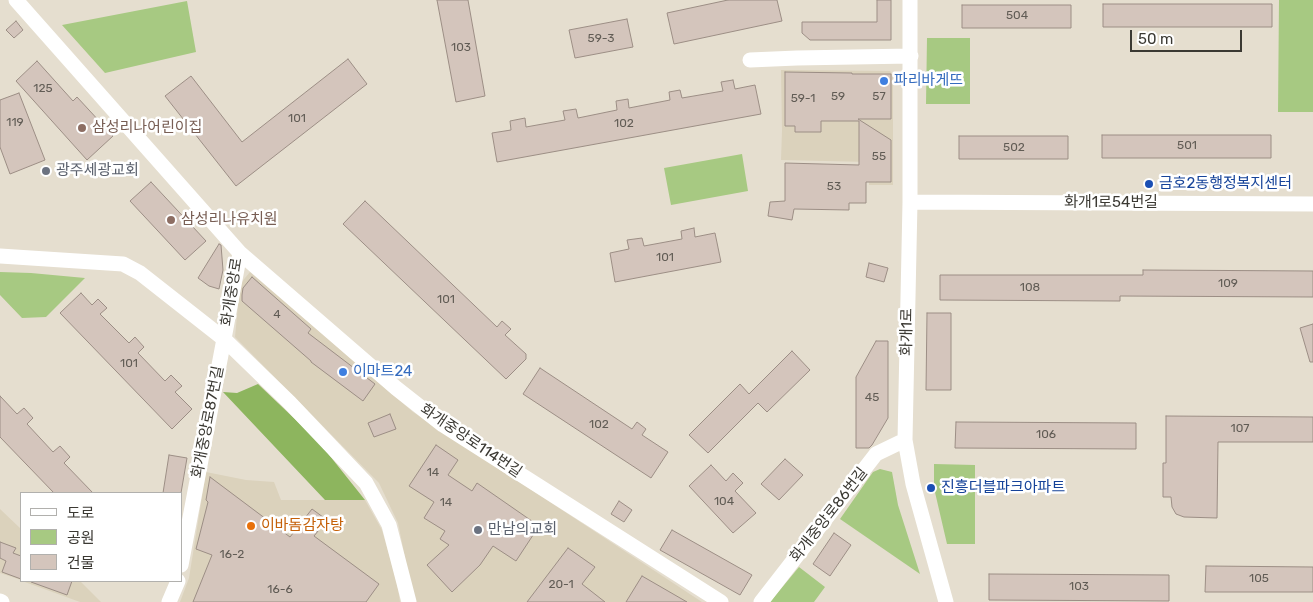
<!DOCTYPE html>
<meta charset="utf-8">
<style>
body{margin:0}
#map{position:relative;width:1313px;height:602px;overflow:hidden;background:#e5decf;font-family:Rubik,"Noto Sans KR",sans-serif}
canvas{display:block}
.legend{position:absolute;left:20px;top:492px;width:162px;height:90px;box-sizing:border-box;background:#fff;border:1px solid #b1b0ad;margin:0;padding:6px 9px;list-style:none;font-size:15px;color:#3b3933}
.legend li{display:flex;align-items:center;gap:10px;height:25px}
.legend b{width:25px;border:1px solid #b1b0ad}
.scale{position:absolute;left:1130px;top:30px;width:112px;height:22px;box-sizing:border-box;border:2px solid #3b3933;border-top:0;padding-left:6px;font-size:15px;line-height:18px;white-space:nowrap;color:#3b3933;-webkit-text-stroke:4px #fff;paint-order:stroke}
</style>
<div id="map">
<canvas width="1313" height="602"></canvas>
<ul class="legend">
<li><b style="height:6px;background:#fff"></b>도로</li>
<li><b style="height:14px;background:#a7c982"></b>공원</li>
<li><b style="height:14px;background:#d4c5bc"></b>건물</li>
</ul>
<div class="scale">50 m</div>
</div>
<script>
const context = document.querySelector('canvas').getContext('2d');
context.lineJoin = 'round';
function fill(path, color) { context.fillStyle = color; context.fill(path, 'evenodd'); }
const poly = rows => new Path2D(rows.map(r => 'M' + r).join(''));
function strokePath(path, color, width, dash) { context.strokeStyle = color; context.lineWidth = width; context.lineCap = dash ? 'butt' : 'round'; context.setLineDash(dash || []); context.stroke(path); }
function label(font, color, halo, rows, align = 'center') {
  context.font = font + ' Rubik,"Noto Sans KR",sans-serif'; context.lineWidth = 5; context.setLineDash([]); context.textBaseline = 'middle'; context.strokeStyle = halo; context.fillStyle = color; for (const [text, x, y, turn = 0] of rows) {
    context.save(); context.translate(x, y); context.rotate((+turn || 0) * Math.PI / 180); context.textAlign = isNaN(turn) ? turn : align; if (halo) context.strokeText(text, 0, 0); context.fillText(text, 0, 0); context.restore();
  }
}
const built = poly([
 [781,70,890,71,893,74,893,185,869,185,869,162,781,160,782,131],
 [250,272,413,412,702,602,414,602,398,523,379,483,235,337,240,284],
 [206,472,246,480,274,482,281,500,365,500,382,530,397,583,400,602,180,602,189,578],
 [0,509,21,529,21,580,0,573],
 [22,581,80,581,101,602,80,602]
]);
const green = poly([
 [1279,0,1313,0,1313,112,1278,112],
 [187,1,196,52,105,73,62,25],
 [927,38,970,38,970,104,926,104],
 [742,154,748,191,671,205,664,168],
 [0,272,31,273,85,278,46,317,22,318,0,295],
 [934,464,975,465,975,544,947,544,934,488],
 [880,469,892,472,898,505,920,574,840,519,873,472],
 [799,567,825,587,814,602,770,602]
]);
const forest = poly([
 [258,384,318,441,365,500,325,500,223,392,237,393]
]);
const building = poly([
 [437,0,468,0,485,96,456,102,437,0],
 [728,0,777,0,782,21,674,44,667,13,728,0],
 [877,0,891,0,891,40,810,40,802,33,802,22,877,22,877,0],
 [1103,4,1272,4,1272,27,1103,27,1103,4],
 [962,5,1071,5,1071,28,962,28,962,5],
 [627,19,633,47,575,58,569,30,627,19],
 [16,21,23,30,14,38,6,30,16,21],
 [348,59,367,84,236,186,165,96,191,76,242,142,348,59],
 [37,61,73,101,77,97,113,136,87,160,16,81,37,61],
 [785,72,852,73,852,74,891,74,891,119,858,119,891,140,891,182,866,182,866,203,849,203,849,210,794,209,792,220,768,216,770,202,785,201,785,163,859,165,859,121,821,121,821,132,795,132,795,126,785,126,785,72],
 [733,80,735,89,755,85,761,114,497,162,492,133,511,130,510,121,525,118,526,127,565,120,563,111,576,109,578,118,617,110,616,101,628,99,629,108,670,100,669,92,680,90,682,98,723,91,721,82,733,80],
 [19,93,45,160,10,174,0,147,0,100,19,93],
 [1102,135,1271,135,1271,158,1102,158,1102,135],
 [959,136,1068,136,1068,159,959,159,959,136],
 [151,182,206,241,185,260,130,201,151,182],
 [365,201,497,327,502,321,511,329,505,335,526,354,526,359,506,379,343,224,365,201],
 [694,228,695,237,715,233,721,262,615,282,610,253,629,249,627,240,642,238,644,246,682,239,681,231,694,228],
 [219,244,221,245,223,270,219,289,209,286,198,278,219,244],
 [869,263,888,268,884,282,866,277,869,263],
 [1143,270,1313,271,1313,297,1120,296,1120,301,940,300,940,275,1143,275,1143,270],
 [252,277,311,329,308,333,375,384,363,401,311,362,311,361,242,301,242,295,243,288,252,277],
 [81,293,92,305,98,299,107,308,100,314,129,343,135,337,144,347,138,353,165,381,171,375,182,386,175,392,192,409,172,429,60,313,81,293],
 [927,313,951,313,951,390,926,390,927,313],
 [1313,324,1313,362,1310,362,1300,328,1313,324],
 [876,341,888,341,888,418,872,445,869,448,856,448,856,377,876,341],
 [792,351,810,370,767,412,758,403,708,453,689,435,740,384,749,394,792,351],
 [540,368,632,429,637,422,646,429,642,435,668,452,651,478,523,394,540,368],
 [0,396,17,414,24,408,33,418,27,424,53,452,60,446,70,457,64,463,93,493,54,493,0,437,0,396],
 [390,414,396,429,374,437,368,423,390,414],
 [1166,416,1313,417,1313,442,1218,442,1217,518,1184,517,1176,514,1172,507,1171,497,1163,497,1163,463,1166,463,1166,416],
 [956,422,1136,423,1136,449,955,448,956,422],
 [436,445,458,460,448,475,472,491,477,483,539,526,516,561,493,546,480,565,452,592,427,565,449,545,440,539,445,531,424,518,434,502,409,486,436,445],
 [169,455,187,458,181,493,163,493,169,455],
 [785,459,803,475,779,500,761,484,785,459],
 [711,465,726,481,733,473,743,483,735,491,756,513,733,533,689,486,711,465],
 [210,477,290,537,312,509,327,520,314,536,379,584,366,602,193,602,212,555,196,549,208,502,206,500,210,477],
 [619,501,632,510,624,522,611,514,619,501],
 [672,530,752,575,740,595,660,550,672,530],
 [834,533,851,545,830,576,813,564,834,533],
 [0,542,16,548,13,553,21,556,21,579,2,572,6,561,0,558,0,542],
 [568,548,595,567,582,584,605,602,527,602,568,548],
 [1206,566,1313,567,1313,592,1205,592,1206,566],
 [989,574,1169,575,1169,601,989,600,989,574],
 [642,576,687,602,626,602,642,576],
 [31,581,72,581,67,595,31,582,31,581]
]);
const minor = poly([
 [16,0,240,253,224,339,290,403,366,483,389,525,409,602],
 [910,0,910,202,905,440,913,484,946,602],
 [750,60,797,58,911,56],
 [910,202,1313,204],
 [240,253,396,388,443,425,721,602],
 [0,256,123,264,140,273,224,339,181,565],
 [0,601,2,602],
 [169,602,178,581],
 [761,602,876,454,905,440]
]);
const markers = [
 [884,81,5,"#3f7fe0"],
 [82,128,5,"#8d6e63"],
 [46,171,5,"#6b7280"],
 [1149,184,5,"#1a4fb4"],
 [171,220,5,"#8d6e63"],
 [343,372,5,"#3f7fe0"],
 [931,488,5,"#1a4fb4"],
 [251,526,5,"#e8710a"],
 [478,530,5,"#6b7280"]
];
const numberNames = [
 ["504",1017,16],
 ["59-3",601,39],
 ["103",461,48],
 ["125",43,89],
 ["59",838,97],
 ["57",879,97],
 ["59-1",803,99],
 ["101",297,119],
 ["119",15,123],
 ["102",624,124],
 ["501",1187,146],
 ["502",1014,148],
 ["55",879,157],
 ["53",834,187],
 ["101",665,258],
 ["109",1228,284],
 ["108",1030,288],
 ["101",446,300],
 ["4",277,315],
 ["101",129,364],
 ["45",872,398],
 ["102",599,425],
 ["107",1240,429],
 ["106",1046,435],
 ["14",433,473],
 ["104",724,502],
 ["14",446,503],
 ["16-2",232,555],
 ["105",1259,579],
 ["20-1",561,585],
 ["103",1079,587],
 ["16-6",280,590]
];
const shopNames = [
 ["파리바게뜨",894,81],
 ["이마트24",353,372]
];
const educationNames = [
 ["삼성리나어린이집",92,128],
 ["삼성리나유치원",181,220]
];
const worshipNames = [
 ["광주세광교회",56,171],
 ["만남의교회",488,530]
];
const transitNames = [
 ["금호2동행정복지센터",1159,184],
 ["진흥더블파크아파트",941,488]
];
const streetNames = [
 ["화개1로54번길",1111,203],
 ["화개중앙로",232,292,-81],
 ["화개1로",907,332,-89],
 ["화개중앙로87번길",208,422,-79],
 ["화개중앙로114번길",471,441,34],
 ["화개중앙로86번길",829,515,-52]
];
const foodNames = [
 ["이바돔감자탕",261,526]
];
fill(built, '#dbd2bc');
fill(green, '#a7c982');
fill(forest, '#8db55e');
fill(building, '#d4c5bc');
strokePath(building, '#9c8e85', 1);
strokePath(minor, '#fff', 15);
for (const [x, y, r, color] of markers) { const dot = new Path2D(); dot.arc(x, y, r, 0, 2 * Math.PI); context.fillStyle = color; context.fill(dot); strokePath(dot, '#fff', 2); }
label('12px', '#615c55', null, numberNames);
label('15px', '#366cbe', '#fff', shopNames, 'left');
label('15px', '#785e54', '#fff', educationNames, 'left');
label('15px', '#5b616d', '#fff', worshipNames, 'left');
label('15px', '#164399', '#fff', transitNames, 'left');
label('15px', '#3b3933', '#fff', streetNames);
label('15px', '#c56008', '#fff', foodNames, 'left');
</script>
